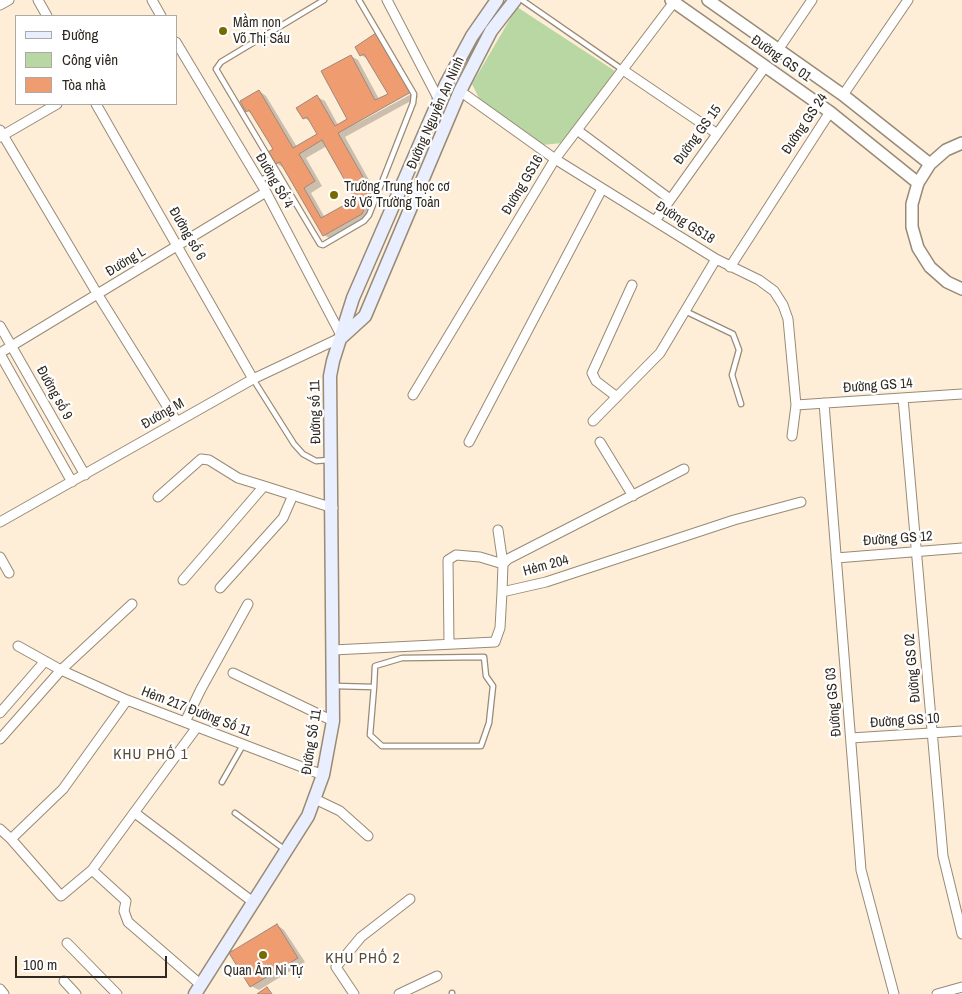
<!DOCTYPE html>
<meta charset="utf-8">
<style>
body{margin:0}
#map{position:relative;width:962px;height:994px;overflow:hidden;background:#feeed8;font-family:"Archivo Narrow",sans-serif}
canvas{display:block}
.legend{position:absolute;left:15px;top:15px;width:162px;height:90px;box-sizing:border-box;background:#fff;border:1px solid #aca9a6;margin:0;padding:6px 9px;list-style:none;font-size:15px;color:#2f2921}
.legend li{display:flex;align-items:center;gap:10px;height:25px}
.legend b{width:25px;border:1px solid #aca9a6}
.scale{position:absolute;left:15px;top:956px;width:152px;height:22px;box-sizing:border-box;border:2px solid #2f2921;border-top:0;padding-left:6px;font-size:15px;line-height:18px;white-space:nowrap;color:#2f2921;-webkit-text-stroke:4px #fff;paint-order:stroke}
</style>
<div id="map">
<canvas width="962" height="994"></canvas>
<ul class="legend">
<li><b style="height:6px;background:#e9efff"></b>Đường</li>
<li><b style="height:14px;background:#b8d7a2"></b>Công viên</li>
<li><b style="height:14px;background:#ef9c70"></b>Tòa nhà</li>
</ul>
<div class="scale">100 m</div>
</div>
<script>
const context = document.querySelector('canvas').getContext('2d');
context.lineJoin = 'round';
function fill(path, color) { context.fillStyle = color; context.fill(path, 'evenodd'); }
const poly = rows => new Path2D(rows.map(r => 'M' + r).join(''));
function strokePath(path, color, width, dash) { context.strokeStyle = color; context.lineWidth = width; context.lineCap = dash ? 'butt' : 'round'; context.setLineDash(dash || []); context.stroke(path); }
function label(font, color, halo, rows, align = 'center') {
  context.font = font + ' "Archivo Narrow",sans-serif'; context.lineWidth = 4.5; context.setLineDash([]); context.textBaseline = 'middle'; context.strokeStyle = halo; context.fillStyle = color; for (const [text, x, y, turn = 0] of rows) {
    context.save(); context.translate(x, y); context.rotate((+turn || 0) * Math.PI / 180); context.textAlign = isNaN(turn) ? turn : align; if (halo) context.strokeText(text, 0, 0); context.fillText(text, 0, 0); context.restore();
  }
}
const green = poly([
 [517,7,615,71,562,143,542,145,480,100,472,84]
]);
const shadow = poly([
 [377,34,384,39,413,89,354,125,415,92,418,97,345,137,378,196,370,218,331,239,324,235,284,168,276,163,274,150,253,114,247,111,259,91,266,96,297,147,319,134,312,122,304,118,317,97,325,101,338,125,348,119,351,56,358,60,379,99,390,95,368,59,361,55],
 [327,146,354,193,349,204,325,218,311,193,322,186,306,158],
 [277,925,284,930,305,962,259,990,251,986]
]);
const building = poly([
 [376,33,411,92,338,133,371,191,362,214,323,236,280,162,275,164,268,152,273,149,249,110,246,112,240,101,259,90,293,148,317,134,307,117,303,119,296,108,317,95,335,126,347,119,321,71,351,55,375,100,388,94,364,54,360,56,355,47,376,33],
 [322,140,352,193,348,203,321,218,304,188,315,181,299,154,322,140],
 [277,924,298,958,250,987,229,953,277,924],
 [267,987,272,994,257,994,267,987]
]);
const service = poly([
 [324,0,221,62,216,69,314,234,320,244,323,245,364,221,369,215,413,103,414,94,359,0],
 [522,0,623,70],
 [260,180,277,173],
 [685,311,733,334,739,350,732,375,741,404],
 [253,379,294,444,303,454,316,461,328,460],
 [335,686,374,687,375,666,402,658,484,657,486,676,493,686,489,723,481,746,382,746,370,735,374,687],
 [222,782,243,745],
 [235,813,284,849],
 [452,993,452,994]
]);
const minor = poly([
 [38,0,47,16],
 [152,0,161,16],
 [387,0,439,100],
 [0,5,9,0],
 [778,50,812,0],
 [623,70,716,133],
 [460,91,555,159,716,259,759,280,774,291,783,305,788,319,796,405,792,436],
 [843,95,908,0],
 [96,104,253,379],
 [0,130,98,295,177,422],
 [577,130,670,199],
 [0,137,57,104],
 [655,221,765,67],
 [730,267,830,112],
 [0,326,85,475],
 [0,353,266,192],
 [0,354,72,482],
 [413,395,555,159,674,2],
 [617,397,596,381,592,373,632,285],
 [903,398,943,856,962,934],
 [824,403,861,870,894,994],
 [796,405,962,394],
 [593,421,660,353,716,259],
 [469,442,602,189],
 [600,442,633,496],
 [158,497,201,459,209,460,238,478,264,486],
 [0,522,253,379,342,337,266,192,176,42],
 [0,557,9,573],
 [836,558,962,548],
 [183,580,264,486,333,508],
 [220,588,283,518,293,495],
 [502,592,503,564,508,559,684,469],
 [449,643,448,560,456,555,480,557,503,564,498,530],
 [18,646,61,670,127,700,323,775],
 [333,650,495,642,500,628,502,592,546,582,734,520,801,502],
 [233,673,333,721],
 [127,700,63,789,11,839,61,896,92,870,197,727],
 [0,713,45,661],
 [185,722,201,689,248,604],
 [851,738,962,731],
 [0,739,61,670,132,604],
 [315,799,340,811,368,836],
 [135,813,253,902],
 [0,829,11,839],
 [92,870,126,901,124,911,128,922,201,985],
 [67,943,117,994],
 [64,981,76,994],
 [0,989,4,994],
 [354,994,336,967,361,937,410,899],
 [399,994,437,976],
 [937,994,962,987]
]);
const tertiary = poly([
 [671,0,830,112,918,183],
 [708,0,843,95,930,164],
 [962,143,946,150,930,164,918,183,912,204,912,227,918,248,930,267,947,282,962,289]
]);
const secondary = poly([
 [342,337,365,316,460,91,491,31,515,0],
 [195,994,308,816,323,775,333,721,330,376,333,361,353,298,446,84,472,36,497,0]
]);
const markers = [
 [223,31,5,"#766a01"],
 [334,195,5,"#766a01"],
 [263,955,5,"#766a01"]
];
const poiNames = [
 ["Mầm non",233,23],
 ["Võ Thị Sáu",233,39],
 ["Trường Trung học cơ",344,187],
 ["sở Võ Trường Toản",344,203],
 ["Quan Âm Ni Tự",263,971,"center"]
];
const streetNames = [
 ["Đường GS 01",781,59,35],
 ["Đường Nguyễn An Ninh",436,113,-66],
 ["Đường GS 24",805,124,-56],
 ["Đường GS 15",698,135,-54],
 ["Đường Số 4",274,181,60],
 ["Đường GS16",523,185,-59],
 ["Đường GS18",685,223,32],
 ["Đường số 6",187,234,60],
 ["Đường L",126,262,-31],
 ["Đường GS 14",878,386,-4],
 ["Đường số 9",54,393,61],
 ["Đường số 11",316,412,-91],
 ["Đường M",163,414,-30],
 ["Đường GS 12",898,539,-4],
 ["Hẻm 204",546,566,-15],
 ["Đường GS 02",913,668,-95],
 ["Đường GS 03",834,702,-95],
 ["Hẻm 217 Đường Số 11",196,712,21],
 ["Đường GS 10",905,721,-4],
 ["Đường Số 11",312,742,-81]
];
const neighbourhoodNames = [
 ["KHU PHỐ 1",151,755],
 ["KHU PHỐ 2",363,959]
];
fill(green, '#b8d7a2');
fill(shadow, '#0003');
fill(building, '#ef9c70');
strokePath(building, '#9e877b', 1);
strokePath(service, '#988a76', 7);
strokePath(minor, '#988a76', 11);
strokePath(tertiary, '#988a76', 14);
strokePath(secondary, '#988a76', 15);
strokePath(service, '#fff', 4.5);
strokePath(minor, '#fff', 9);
strokePath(tertiary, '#fff', 11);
strokePath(secondary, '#e9efff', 12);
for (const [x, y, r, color] of markers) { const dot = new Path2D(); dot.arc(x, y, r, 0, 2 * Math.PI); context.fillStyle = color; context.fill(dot); strokePath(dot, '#fff', 2); }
label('14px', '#2f2921', '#fff', poiNames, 'left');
label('14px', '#2f2921', '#fff', streetNames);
context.letterSpacing = '1px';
label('15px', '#584b39', '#fff', neighbourhoodNames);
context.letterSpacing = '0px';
</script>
